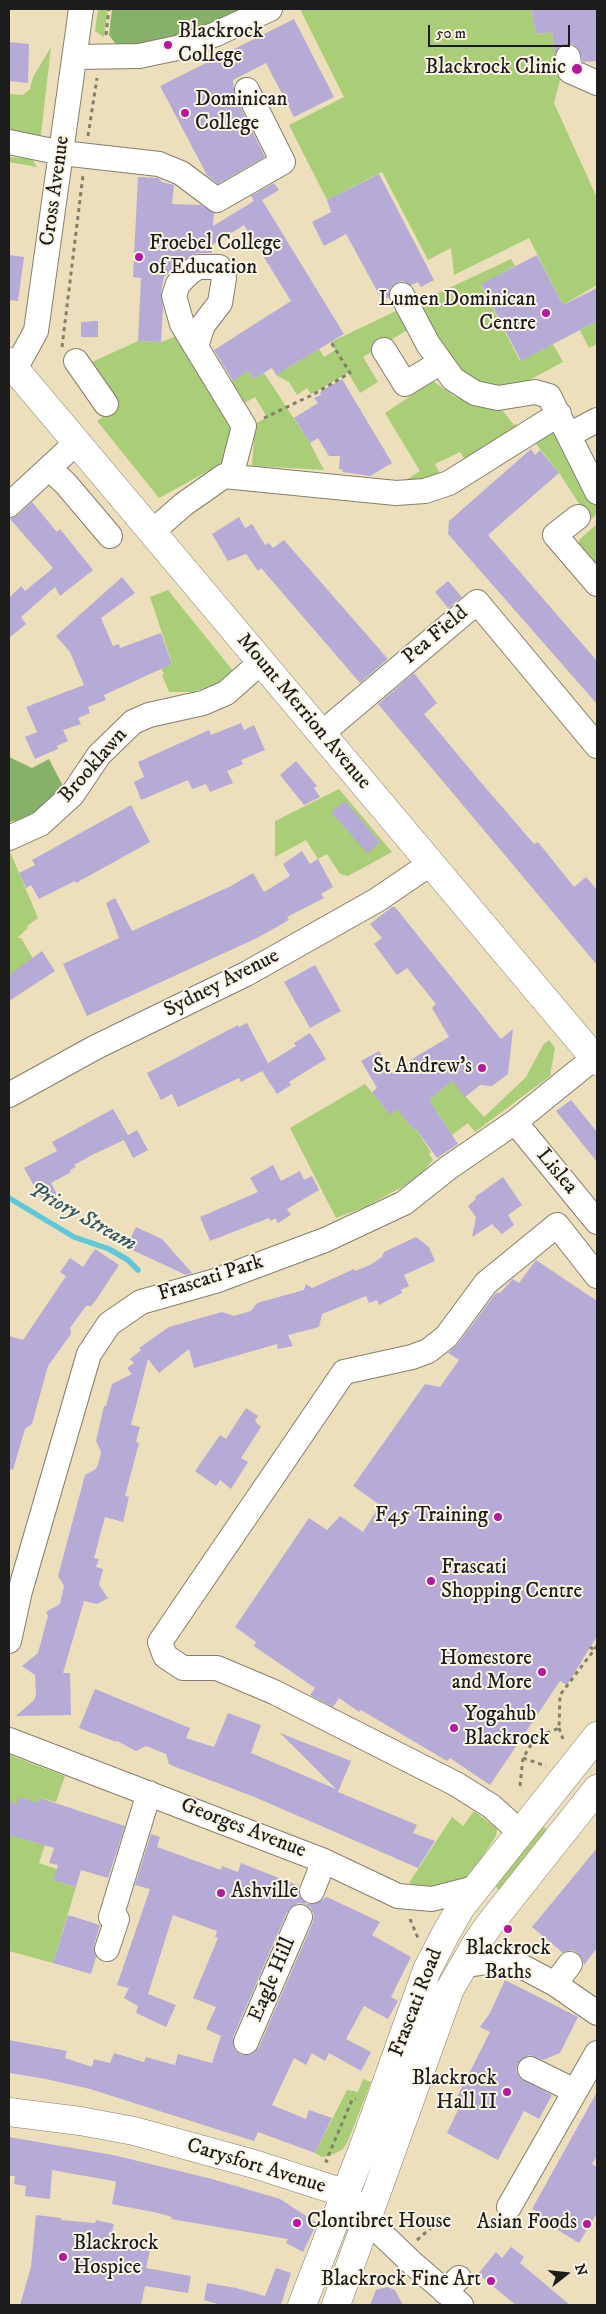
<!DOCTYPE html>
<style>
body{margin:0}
#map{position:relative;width:606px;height:2314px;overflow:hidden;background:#eddfbc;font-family:"IM FELL DW Pica",serif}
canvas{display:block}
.frame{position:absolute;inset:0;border:10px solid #1c1c1c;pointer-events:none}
.north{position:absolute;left:541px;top:2249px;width:50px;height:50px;-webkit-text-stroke:4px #fcf5e5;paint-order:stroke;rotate:74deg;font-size:14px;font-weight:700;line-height:20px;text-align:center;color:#1c1c1c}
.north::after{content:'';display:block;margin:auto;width:18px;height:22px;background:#1c1c1c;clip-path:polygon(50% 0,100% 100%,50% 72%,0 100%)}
.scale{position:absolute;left:428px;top:25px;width:142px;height:22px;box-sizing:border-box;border:2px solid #1c1c1c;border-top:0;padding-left:6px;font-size:15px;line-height:18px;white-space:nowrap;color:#1c1c1c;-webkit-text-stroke:4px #fcf5e5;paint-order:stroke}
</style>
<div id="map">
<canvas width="606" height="2314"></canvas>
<div class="frame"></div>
<div class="north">N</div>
<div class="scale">50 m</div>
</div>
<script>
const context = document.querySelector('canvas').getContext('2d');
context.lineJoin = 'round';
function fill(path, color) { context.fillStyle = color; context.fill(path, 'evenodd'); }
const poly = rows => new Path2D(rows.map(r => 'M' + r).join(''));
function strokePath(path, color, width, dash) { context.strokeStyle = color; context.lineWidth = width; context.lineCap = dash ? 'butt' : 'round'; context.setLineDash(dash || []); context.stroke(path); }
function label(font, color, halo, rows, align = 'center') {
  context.font = font + ' "IM FELL DW Pica",serif'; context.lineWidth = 4; context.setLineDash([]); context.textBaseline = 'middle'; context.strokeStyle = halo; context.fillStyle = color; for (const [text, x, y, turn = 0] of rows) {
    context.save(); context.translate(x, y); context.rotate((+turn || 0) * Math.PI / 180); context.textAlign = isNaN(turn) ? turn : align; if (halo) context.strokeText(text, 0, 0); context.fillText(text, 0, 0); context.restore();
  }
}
const green = poly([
 [98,9,108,9,104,37,95,31],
 [300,9,531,9,536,34,552,32,560,80,554,103,597,198,597,285,563,305,529,238,454,275,451,248,428,260,382,172,327,200,289,125,344,97],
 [51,47,40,143,9,134,9,94,23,95,30,89,33,77],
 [25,149,37,167,9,162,9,157,22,158],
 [511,259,515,266,481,285,520,361,553,344,563,362,518,386,485,390,460,370,439,343,417,303],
 [396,311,409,329,363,357,378,382,360,393,348,373,311,394,307,388,297,395,289,382,276,375,319,349,324,357,335,350,331,342],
 [597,321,597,344,589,348,580,330],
 [179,335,230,425,232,445,221,464,159,498,97,421,112,410,91,372,92,362,138,341,161,342],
 [248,371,254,379,264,373,310,443,324,470,252,466,255,424,267,417,255,397,243,404,227,384],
 [433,381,454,396,476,407,499,406,514,425,516,424,521,434,467,463,460,452,435,464,442,478,433,484,406,480,420,471,385,413],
 [554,428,597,506,597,514,590,520,559,473,534,441],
 [597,524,597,572,579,551,579,540],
 [168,590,238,677,192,692,169,692,162,675,164,674,160,666,172,663,150,597],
 [339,789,392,852,348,876,340,874,327,854,318,859,306,840,275,857,275,821],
 [9,854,11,854,38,918,27,926,28,928,17,938,21,938,35,962,21,970,17,969,9,978],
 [549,1040,555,1048,550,1076,475,1132,468,1123,452,1135,429,1100,451,1080,484,1117,526,1077,543,1045],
 [365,1084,390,1114,399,1107,410,1121,409,1125,413,1129,416,1129,431,1152,429,1154,433,1160,417,1179,365,1207,336,1218,290,1128],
 [9,1755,65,1776,56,1802,40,1798,28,1841,45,1845,39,1863,57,1869,53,1880,76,1887,53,1963,9,1951],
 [474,1811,497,1829,496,1836,467,1880,439,1892,430,1886,419,1886,409,1883,452,1817,463,1826],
 [543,1826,551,1833,500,1892,495,1885],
 [363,2079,371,2082,348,2141,343,2149,330,2156,322,2157,315,2153,347,2090,358,2092]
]);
const forest = poly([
 [112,9,250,9,139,50,118,47,109,35],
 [9,757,32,768,49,759,63,786,41,808,22,819,9,822]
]);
const stream = poly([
 [9,1198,74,1237,109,1249,128,1260,138,1270]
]);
const building = poly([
 [531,9,597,9,597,61,583,62,579,49,573,44,560,46,555,54,552,32,536,34],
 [294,19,334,97,294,117,266,63,233,80,235,96,265,157,218,184,207,175,160,86],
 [9,42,29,44,28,83,9,81],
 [379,174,434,280,421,287,418,282,411,285,403,281,396,283,390,288,389,297,382,300,346,234,324,246,312,222,331,212,327,200],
 [138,177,158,178,162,182,174,185,172,204,201,205,214,213,213,226,254,201,251,196,274,183,279,190,262,200,344,334,276,375,272,368,254,379,248,371,233,381,214,350,291,301,244,225,212,245,212,253,197,253,181,262,173,262,173,269,164,277,161,292,163,307,161,342,138,341,141,278,133,277],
 [9,255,24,257,18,301,9,300],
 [537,255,563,305,597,288,597,321,521,361,481,284],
 [98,321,98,337,81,337,81,322],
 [342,379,392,463,370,476,342,472,343,470,339,469,340,456,329,456,318,438,310,443,294,418,318,403,314,398,321,395,320,392],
 [531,449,535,455,540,450,559,473,488,535,597,661,597,704,448,534,449,521],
 [32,502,57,532,60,529,93,570,60,596,55,587,21,617,26,624,9,638,9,598,21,586,25,591,53,568,10,519,18,515],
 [239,517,245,528,252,524,265,545,269,543,273,548,284,540,388,659,360,683,261,568,258,571,246,554,228,561,212,534],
 [122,577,135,593,101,618,113,646,119,644,120,648,161,633,172,664,104,695,106,700,88,707,90,713,78,718,81,724,63,730,68,741,57,746,58,749,35,759,25,737,37,732,26,707,84,685,70,652,56,636],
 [448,581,462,597,448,608,435,592],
 [414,673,437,703,424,714,478,779,534,844,538,842,574,887,586,877,597,890,597,965,378,704],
 [241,723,244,730,254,725,265,750,241,760,243,764,227,771,233,783,210,792,206,784,192,789,188,780,141,800,134,782,144,777,138,762,209,730,211,735],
 [296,761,317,786,314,788,320,797,304,805,280,775],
 [345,801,380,842,367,853,331,812],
 [131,805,150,842,76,883,75,881,39,899,31,885,26,888,19,873,35,865,32,860],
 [302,851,310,864,318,859,333,887,321,894,324,898,287,917,289,920,257,938,87,1016,63,964,119,938,106,903,115,898,132,931,231,886,253,873,264,892,290,876,283,864],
 [392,907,395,907,501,1039,513,1029,508,1074,492,1086,480,1085,465,1097,452,1081,429,1100,458,1144,437,1158,416,1129,413,1129,397,1109,390,1115,372,1092,377,1088,361,1061,379,1051,393,1074,412,1059,449,1037,432,1008,436,1004,407,968,397,975,374,944,382,938,370,924],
 [42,951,55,971,9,1001,9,978,13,972],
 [315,965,341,1011,310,1028,284,982],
 [247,1023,268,1063,296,1046,294,1043,310,1033,326,1059,289,1082,291,1085,277,1094,262,1071,241,1082,239,1078,178,1107,172,1094,161,1100,147,1073,238,1025,239,1027],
 [571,1100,597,1132,597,1162,556,1111],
 [113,1109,128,1135,137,1130,148,1150,133,1158,124,1140,94,1154,74,1165,76,1167,70,1170,71,1172,51,1183,57,1194,43,1202,24,1168,57,1151,52,1142],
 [273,1165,281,1181,300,1171,304,1180,312,1176,319,1190,287,1209,291,1215,278,1223,275,1218,271,1221,269,1218,210,1241,200,1217,258,1192,250,1178],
 [503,1177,522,1205,508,1215,514,1225,502,1234,492,1224,472,1237,476,1217,468,1206,476,1199,475,1197],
 [136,1227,162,1239,192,1273,186,1275,126,1247],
 [416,1237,429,1247,435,1261,404,1275,409,1286,401,1290,402,1293,379,1305,377,1300,369,1303,366,1296,322,1314,319,1327,288,1335,293,1346,278,1349,277,1344,194,1368,189,1349,159,1373,148,1359,131,1425,140,1427,136,1442,139,1443,125,1496,129,1497,123,1522,105,1517,94,1558,99,1559,96,1567,103,1569,99,1585,108,1598,97,1604,84,1601,63,1673,70,1673,71,1715,16,1716,34,1700,36,1695,35,1675,22,1666,38,1653,48,1616,46,1612,60,1604,64,1586,58,1576,85,1475,96,1469,99,1461,101,1452,96,1441,104,1406,106,1406,112,1384,132,1374,127,1368,134,1363,130,1359,141,1350,139,1348,169,1327,222,1312,234,1316,251,1311,257,1303,304,1290,306,1284,312,1288,354,1269,355,1271,370,1265,382,1257,384,1252],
 [95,1249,119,1265,96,1300,91,1306,86,1306,70,1328,71,1334,48,1366,32,1424,25,1429,13,1470,9,1469,9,1336,23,1340,66,1276,60,1272,70,1258,83,1267],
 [536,1260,597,1301,597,1636,567,1685,560,1681,490,1785,450,1758,447,1761,361,1710,359,1712,339,1698,333,1707,310,1695,315,1688,254,1646,256,1642,235,1627,309,1518,327,1530,340,1516,363,1532,380,1505,353,1486,425,1384,440,1387,459,1360,448,1353,457,1345,496,1293,500,1293,513,1279,519,1283],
 [246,1408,258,1416,255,1421,261,1427,241,1458,248,1462,231,1489,220,1480,216,1486,195,1471,220,1435,226,1439],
 [95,1689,190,1728,186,1738,214,1747,228,1713,261,1725,251,1753,336,1789,280,1733,351,1761,338,1792,417,1825,413,1833,435,1841,418,1868,252,1796,178,1768,169,1764,166,1754,146,1746,136,1751,117,1741,116,1742,79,1728],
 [19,1797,38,1803,40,1798,125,1826,108,1878,81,1870,76,1887,53,1880,58,1865,49,1863,54,1848,9,1835,9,1801,17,1804],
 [151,1834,160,1837,157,1847,221,1870,222,1866,238,1872,241,1863,299,1886,299,1893,306,1904,314,1904,327,1897,380,1922,372,1935,411,1957,391,1997,398,2001,388,2019,364,2006,346,2039,371,2052,361,2071,329,2053,325,2061,312,2053,306,2065,294,2058,272,2105,306,2119,309,2110,332,2118,315,2153,258,2132,254,2141,90,2089,46,2079,9,2073,9,2040,67,2051,65,2058,92,2067,94,2059,110,2063,114,2053,144,2062,146,2057,175,2065,178,2054,212,2063,221,2036,206,2029,216,2007,193,1998,218,1938,215,1937,217,1931,173,1915,148,1994,176,2005,166,2027,136,2013,138,2006,124,1998,129,1988,117,1985,150,1889,135,1885],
 [298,1903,305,1904,311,1908,314,1915,313,1922,259,2047,254,2053,241,2055,235,2050,233,2037,287,1912],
 [597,1848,597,1948,584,1965,582,1958,578,1953,571,1950,563,1953,532,1927],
 [68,1915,100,1925,94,1945,96,1957,91,1974,53,1963],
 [505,1980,578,2017,560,2053,543,2060,529,2055,518,2063,516,2070,519,2077,552,2095,539,2119,524,2111,498,2160,447,2133,458,2110,454,2103,490,2032,480,2027,490,2013],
 [597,2092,597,2155,592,2164,597,2167,597,2213,579,2243,532,2214,535,2210,532,2209],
 [9,2137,113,2155,212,2179,280,2199,317,2223,303,2252,286,2243,288,2239,171,2219,172,2217,158,2213,112,2204,116,2182,113,2181,52,2170,50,2199,25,2196,26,2186,14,2184,15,2176,9,2176],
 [36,2215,61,2218,61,2220,95,2223,96,2220,114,2224,111,2237,151,2246,146,2268,191,2276,188,2293,145,2286,141,2305,20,2305,31,2267],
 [511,2247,524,2257,520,2263,570,2305,516,2305,478,2274,496,2252,502,2258],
 [276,2268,291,2273,281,2305,221,2305,204,2300,207,2283,236,2288,265,2296],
 [387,2287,395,2290,403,2305,370,2305,376,2290]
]);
const path = poly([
 [106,35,109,9],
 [88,136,97,78],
 [62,347,83,175],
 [264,418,312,395,350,373,331,342],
 [590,1647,597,1652],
 [559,1728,563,1739],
 [523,1758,546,1766],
 [520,1786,523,1758,535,1738,559,1728,560,1695,597,1646],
 [410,1919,418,1938],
 [328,2162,326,2161,352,2100,356,2099],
 [417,2240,440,2220]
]);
const minor = poly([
 [75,57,139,56,177,48,216,34,270,9],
 [568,57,570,71,597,83],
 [9,142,62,153,159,164,181,173,217,200,283,162,247,90],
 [402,295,428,344,453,379,475,393,498,398,535,392,549,396,597,492],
 [196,346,203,325,220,303,224,278,219,267,198,267,190,272,178,284,174,296,182,324,244,426,234,465,234,476],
 [384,350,405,384,441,362],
 [76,361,106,404],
 [15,369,36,331,81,9],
 [569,435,597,420],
 [49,468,66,484,110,536],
 [9,505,76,443],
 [578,517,555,535,597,584],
 [152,532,184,504,224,476,396,493,425,491,449,483,559,414],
 [321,734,477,602,597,746],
 [9,838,40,824,72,795,99,755,133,722,149,715,203,703,226,693,261,662],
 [9,1095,96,1047,246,974,377,900,430,864],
 [515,1122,597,1222],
 [9,1641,20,1591,89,1354,109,1324,141,1302,215,1281,325,1240,404,1203,448,1168,515,1122,594,1058],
 [9,1740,324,1861,398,1896,432,1899,478,1887],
 [521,1833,491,1806,456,1784,274,1692,217,1668,183,1668,165,1656,160,1642,344,1372,412,1357,428,1351,446,1337,486,1283,557,1225,597,1276],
 [312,1891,324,1861],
 [107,1949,117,1919,111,1917,149,1793],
 [465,1965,508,1959,555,1984,597,2013],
 [555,1984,570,1964],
 [246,2042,300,1917],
 [530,2069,575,2091],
 [509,2207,597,2053],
 [367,2220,411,2262,461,2305],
 [445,2292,459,2278]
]);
const major = poly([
 [9,2112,80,2121,134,2131,254,2164,344,2193,367,2220]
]);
const highway = poly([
 [9,362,597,1061],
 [302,2305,364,2146,427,1970,445,1935,461,1907,597,1736],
 [336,2305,450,1989,476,1944,489,1925,597,1789]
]);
const markers = [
 [168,45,5,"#b5179e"],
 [577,69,6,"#b5179e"],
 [185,113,5,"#b5179e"],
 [139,257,5,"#b5179e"],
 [546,313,5,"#b5179e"],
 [482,1068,5,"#b5179e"],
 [498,1517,5,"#b5179e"],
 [431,1581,5,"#b5179e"],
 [542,1672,5,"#b5179e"],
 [454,1728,5,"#b5179e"],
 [221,1893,5,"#b5179e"],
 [508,1929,5,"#b5179e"],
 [507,2092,5,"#b5179e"],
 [297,2223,5,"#b5179e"],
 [587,2224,5,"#b5179e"],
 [63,2257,5,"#b5179e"],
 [491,2281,5,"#b5179e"]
];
const poiNames = [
 ["Blackrock",178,33],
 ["College",178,57],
 ["Blackrock Clinic",566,69,"right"],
 ["Dominican",195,101],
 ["College",195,125],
 ["Froebel College",149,245],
 ["of Education",149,269],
 ["Lumen Dominican",536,301,"right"],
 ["Centre",536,325,"right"],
 ["St Andrew's",472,1068,"right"],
 ["F45 Training",488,1517,"right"],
 ["Frascati",441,1569],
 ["Shopping Centre",441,1593],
 ["Homestore",532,1660,"right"],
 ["and More",532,1684,"right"],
 ["Yogahub",464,1716],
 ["Blackrock",464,1740],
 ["Ashville",231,1893],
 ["Blackrock",508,1950,"center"],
 ["Baths",508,1974,"center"],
 ["Blackrock",497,2080,"right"],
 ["Hall II",497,2104,"right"],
 ["Clontibret House",307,2223],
 ["Asian Foods",577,2224,"right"],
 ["Blackrock",73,2245],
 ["Hospice",73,2269],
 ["Blackrock Fine Art",481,2281,"right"]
];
const streetNames = [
 ["Cross Avenue",56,191,-82],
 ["Pea Field",436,636,-40],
 ["Mount Merrion Avenue",303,712,50],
 ["Brooklawn",94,766,-49],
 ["Sydney Avenue",222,984,-27],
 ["Lislea",556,1172,50],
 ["Frascati Park",211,1279,-18],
 ["Georges Avenue",243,1829,21],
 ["Eagle Hill",273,1980,-67],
 ["Frascati Road",417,2003,-69],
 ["Carysfort Avenue",256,2167,17]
];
const waterNames = [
 ["Priory Stream",82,1218,29]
];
fill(green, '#aace77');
fill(forest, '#87b168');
strokePath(stream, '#5ec8d9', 5.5);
fill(building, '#b6abd6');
strokePath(minor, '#847e6c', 26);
strokePath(major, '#847e6c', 29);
strokePath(highway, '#847e6c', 29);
strokePath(path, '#847e6c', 3, [4, 4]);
strokePath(minor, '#fff', 24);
strokePath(major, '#fff', 28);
strokePath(highway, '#fff', 28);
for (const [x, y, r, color] of markers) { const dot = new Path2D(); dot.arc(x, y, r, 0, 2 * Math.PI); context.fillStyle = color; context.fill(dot); strokePath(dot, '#fcf5e5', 2); }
label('21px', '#1c1c1c', '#fcf5e5', poiNames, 'left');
label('21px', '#1c1c1c', '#fcf5e5', streetNames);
label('italic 22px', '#33585e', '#fcf5e5', waterNames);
</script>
